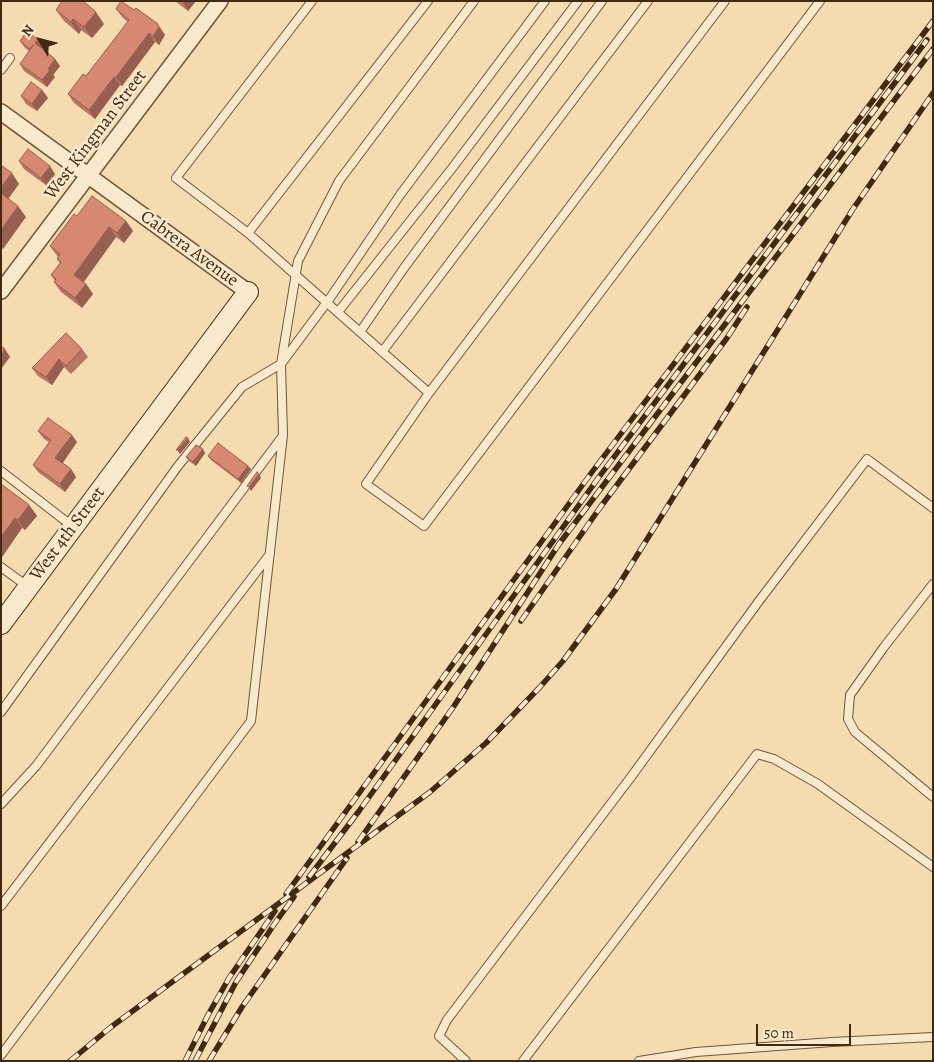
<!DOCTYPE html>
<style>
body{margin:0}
#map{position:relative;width:934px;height:1062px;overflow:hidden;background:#f5dbb0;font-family:Alegreya,serif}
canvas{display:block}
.frame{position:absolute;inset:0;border:2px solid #412913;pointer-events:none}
.north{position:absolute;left:15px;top:15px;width:50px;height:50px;-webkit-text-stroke:4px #f8e8cc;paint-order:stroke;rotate:307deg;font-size:14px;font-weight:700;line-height:20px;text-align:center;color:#412913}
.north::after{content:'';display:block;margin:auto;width:18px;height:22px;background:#412913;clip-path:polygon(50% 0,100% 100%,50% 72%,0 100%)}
.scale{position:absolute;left:756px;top:1024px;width:95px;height:22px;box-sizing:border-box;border:2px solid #412913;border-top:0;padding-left:6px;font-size:15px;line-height:18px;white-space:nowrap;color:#412913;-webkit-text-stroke:4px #f8e8cc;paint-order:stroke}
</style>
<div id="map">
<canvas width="934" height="1062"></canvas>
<div class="frame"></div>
<div class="north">N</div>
<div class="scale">50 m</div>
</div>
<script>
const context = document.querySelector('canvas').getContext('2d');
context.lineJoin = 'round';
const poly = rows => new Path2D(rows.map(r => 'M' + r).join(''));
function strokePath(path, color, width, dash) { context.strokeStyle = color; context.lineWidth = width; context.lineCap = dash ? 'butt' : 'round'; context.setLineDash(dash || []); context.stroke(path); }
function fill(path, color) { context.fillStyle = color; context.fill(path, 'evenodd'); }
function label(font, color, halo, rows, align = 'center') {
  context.font = font + ' Alegreya,serif'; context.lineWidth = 5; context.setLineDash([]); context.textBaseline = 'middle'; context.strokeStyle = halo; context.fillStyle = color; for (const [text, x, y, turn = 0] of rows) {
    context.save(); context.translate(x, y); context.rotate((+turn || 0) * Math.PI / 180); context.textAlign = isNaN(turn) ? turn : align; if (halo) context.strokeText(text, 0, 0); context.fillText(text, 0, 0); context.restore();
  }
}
const lane = poly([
 [428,1,248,233,429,393],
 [725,1,429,393,366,484,424,526,820,1],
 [1,70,10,58],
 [248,233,176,178,312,1],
 [338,312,453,167,578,1],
 [360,332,404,268,602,1],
 [382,352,648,1],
 [1,471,72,526],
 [1,567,27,586],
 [933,584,884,647,850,695,848,719,855,732,933,797],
 [1,712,178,466,242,387,281,364,330,298,400,195,545,1],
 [1,804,36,766,282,437],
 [1,906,270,554],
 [1,1055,251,721,283,435,281,364,298,261,339,181,474,1],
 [466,1061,439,1036,447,1020,631,777,759,601,867,459,933,508],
 [523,1061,757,754,774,759,818,784,933,867],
 [639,1061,696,1052,832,1042,933,1037]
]);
const street = poly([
 [1,112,248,292],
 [1,291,220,1]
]);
const secondary = poly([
 [1,624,248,292]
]);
const rail = poly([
 [521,621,599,509,727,338,747,307],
 [358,842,454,706,559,544,933,49],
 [309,877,359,811,599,477,927,40],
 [286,894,592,472,933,21],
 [70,1061,111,1027,430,792,486,743,540,687,563,661,616,589,853,209,933,93],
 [185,1061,208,1015,229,978,275,911],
 [195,1061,236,982,275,923,294,897],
 [209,1061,242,1007,347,858]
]);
const wall = poly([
 [175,1,196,1,188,11],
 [116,9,134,10,158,24,165,35,159,45,155,42,122,86,120,85,95,119,74,103,68,94,86,76,128,22,122,17],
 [56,10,104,24,92,38,81,30,79,34,64,21],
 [20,41,43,47,41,48,55,59,60,66,53,75,55,77,47,87,24,71,20,64,29,51,25,48],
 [42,90,48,98,37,111,26,104,21,96],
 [19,161,55,174,47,186,24,169],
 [77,216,126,221,133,231,124,243,116,237,84,282,86,284,93,294,82,308,61,292,54,282,55,281,51,275,60,263,57,259,58,257,50,246],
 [82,349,88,357,71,374,64,367,52,385,38,376,32,368],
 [38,431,77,442,63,463,71,469,76,477,65,492,38,472,33,465,49,442,44,439],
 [205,453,196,466,189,461,186,457],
 [208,456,251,469,241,483,211,460],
 [1,484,29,505,37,516,25,530,22,528,2,557,1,557]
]);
const shadedWall = poly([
 [184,1,196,1,188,11,183,3],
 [96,12,104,24,92,38,84,27],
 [73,19,81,30,79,34,71,22],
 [159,27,165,35,159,45,153,36],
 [149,33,155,42,122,86,116,77],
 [38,40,43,47,40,50,35,43],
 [55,59,60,66,53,75,55,77,47,87,42,80,48,69],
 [114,77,120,85,95,119,89,110],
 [42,90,48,98,37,111,32,104],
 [50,166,55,174,47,186,41,178],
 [12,173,19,184,6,202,1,195,1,187],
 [18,206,26,217,3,249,1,246,1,230],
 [126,221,133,231,124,243,117,233],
 [109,227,116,237,81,285,74,275],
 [86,284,93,294,82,308,75,298],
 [5,349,10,357,1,369,1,354],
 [59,359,64,367,52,385,46,377],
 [72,435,77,442,61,465,55,458],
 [188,438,190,442,180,454,177,450],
 [203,449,205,453,196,466,193,462],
 [248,466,251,469,241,483,238,479],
 [71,469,76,477,65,492,60,484],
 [259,474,261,478,251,491,249,487],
 [29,505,37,516,25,530,18,520],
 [15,518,22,528,2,557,1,556,1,537]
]);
const building = poly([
 [62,1,83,1,96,12,84,27,73,19,71,22,56,10,62,1],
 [121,1,134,10,136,8,158,24,157,25,159,27,153,36,149,33,116,77,114,77,89,110,68,94,83,74,86,76,129,20,116,9,121,1],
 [27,31,38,40,35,43,55,59,48,69,50,70,42,80,20,64,34,44,30,49,20,41,27,31],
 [31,82,42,90,32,104,21,96,31,82],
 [28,149,50,166,41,178,19,161,28,149],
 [1,165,12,173,1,187,1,165],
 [1,193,18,206,1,230,1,193],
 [92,196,126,221,117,233,109,227,74,275,86,284,75,298,54,282,56,279,51,275,61,262,57,259,60,254,50,246,74,214,77,216,92,196],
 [66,333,82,349,66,366,59,359,46,377,32,368,66,333],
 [1,346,5,349,1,354,1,346],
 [48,418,72,435,55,458,71,469,60,484,33,465,51,440,38,431,48,418],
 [186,437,188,438,177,450,176,450,186,437],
 [218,443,248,466,238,479,208,456,218,443],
 [196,445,203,449,193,462,186,457,196,445],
 [257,472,259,474,249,487,247,486,257,472],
 [1,484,29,505,18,520,15,518,1,537,1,484]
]);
const streetNames = [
 ["West Kingman Street",96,135,-53],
 ["Cabrera Avenue",189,249,36],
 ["West 4th Street",68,534,-53]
];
strokePath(lane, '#6e563a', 10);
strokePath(street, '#6e563a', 18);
strokePath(secondary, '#412913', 22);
strokePath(lane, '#f8e8cc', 8);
strokePath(street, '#f8e8cc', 15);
strokePath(secondary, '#f8e8cc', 20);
strokePath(rail, '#412913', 5.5);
strokePath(rail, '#f8e8cc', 4, [11]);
fill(wall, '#b87563');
fill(shadedWall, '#965f50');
fill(building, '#d68873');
strokePath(building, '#965f50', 1);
label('18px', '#412913', '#f8e8cc', streetNames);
</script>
